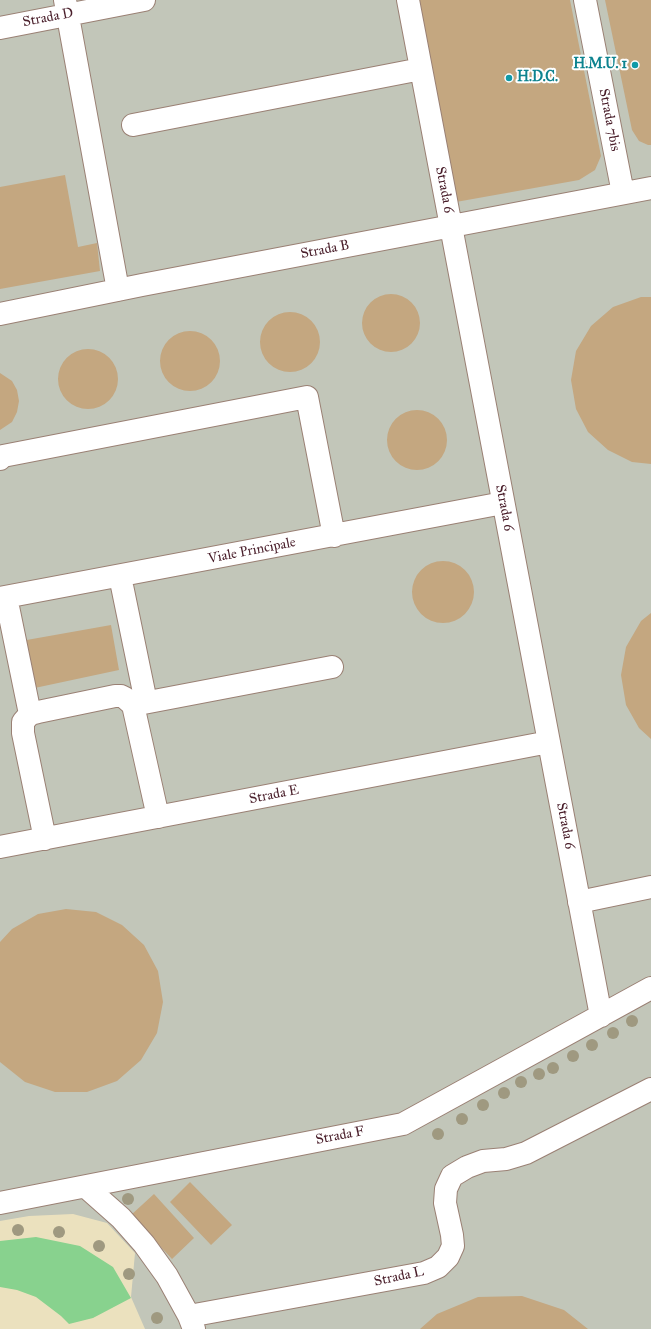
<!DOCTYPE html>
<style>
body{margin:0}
canvas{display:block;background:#ebe1be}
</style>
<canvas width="651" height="1329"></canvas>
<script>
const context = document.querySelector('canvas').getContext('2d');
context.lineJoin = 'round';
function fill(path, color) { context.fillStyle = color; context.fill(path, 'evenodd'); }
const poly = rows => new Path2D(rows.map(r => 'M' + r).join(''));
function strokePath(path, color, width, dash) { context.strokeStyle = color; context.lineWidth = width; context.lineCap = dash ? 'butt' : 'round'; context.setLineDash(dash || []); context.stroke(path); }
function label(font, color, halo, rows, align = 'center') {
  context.font = font + ' "IM FELL Great Primer",serif'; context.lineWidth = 4; context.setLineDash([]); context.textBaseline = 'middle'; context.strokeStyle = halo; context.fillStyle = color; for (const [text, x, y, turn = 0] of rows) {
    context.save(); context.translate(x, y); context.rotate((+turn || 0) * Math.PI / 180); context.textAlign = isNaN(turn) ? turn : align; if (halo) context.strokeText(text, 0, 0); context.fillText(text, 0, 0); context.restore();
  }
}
const industrial = poly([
 [0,0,651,0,651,1329,145,1329,131,1297,135,1253,107,1223,73,1214,29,1216,0,1221]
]);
const green = poly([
 [36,1237,80,1246,113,1267,131,1298,93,1318,69,1324,61,1316,36,1297,17,1290,0,1287,0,1241]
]);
const building = poly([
 [418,0,570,0,601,156,595,170,579,180,456,202],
 [605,0,651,0,651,145,648,145,639,141,632,130],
 [65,175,78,247,97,243,100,271,0,289,0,187],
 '362 323a29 29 0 1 1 58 0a29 29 0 1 1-58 0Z',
 [641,297,651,297,651,464,632,462,608,450,588,432,576,409,571,380,576,351,591,326,613,307],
 '260 342a30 30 0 1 1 60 0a30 30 0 1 1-60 0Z',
 '160 361a30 30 0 1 1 60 0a30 30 0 1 1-60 0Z',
 '58 379a30 30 0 1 1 60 0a30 30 0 1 1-60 0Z',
 [0,373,12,381,17,390,19,401,17,412,12,422,0,430],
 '387 440a30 30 0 1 1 60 0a30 30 0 1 1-60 0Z',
 '412 592a31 31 0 1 1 62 0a31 31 0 1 1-62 0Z',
 [651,613,651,739,639,728,626,705,621,675,626,647,641,621],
 [111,625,119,670,30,689,21,641],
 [66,909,96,912,122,925,144,945,158,971,163,1002,157,1033,141,1060,117,1081,87,1092,55,1092,25,1082,0,1062,0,942,12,929,38,914],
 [190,1182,232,1225,211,1245,170,1202],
 [154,1194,194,1238,172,1259,131,1215],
 [522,1296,564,1310,588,1329,420,1329,437,1314,478,1297]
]);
const minor = poly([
 [65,0,118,290],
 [408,0,601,1016],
 [585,0,623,193],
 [0,28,144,0],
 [133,125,421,69],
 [0,314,142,285,651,188],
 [0,459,3,456,307,397,334,536],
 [120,576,146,702],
 [6,597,30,714],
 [0,598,503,503],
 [133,705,332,667],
 [45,839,23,733,23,722,30,714,38,712,115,696,121,696,125,698,133,705,158,817],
 [0,847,549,742],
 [579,902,651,887],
 [86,1187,121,1218,144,1244,167,1276,189,1316,194,1329],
 [0,1203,403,1124,651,988],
 [189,1316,424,1273,438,1267,448,1257,453,1246,452,1235,445,1203,446,1189,452,1176,467,1167,483,1161,506,1159,526,1153,651,1089]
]);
const trees = [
 [632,1021],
 [613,1033],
 [592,1045],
 [573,1056],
 [553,1068],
 [539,1074],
 [521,1082],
 [504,1093],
 [483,1105],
 [462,1119],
 [438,1134],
 [128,1199],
 [18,1230],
 [59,1232],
 [99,1246],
 [129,1274],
 [157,1318]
];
const markers = [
 [635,65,4,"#0f9aa8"],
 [509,78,4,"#0f9aa8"]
];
const streetNames = [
 ["Strada D",48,18,-11],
 ["Strada 7bis",609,120,79],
 ["Strada 6",444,190,79],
 ["Strada B",325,250,-11],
 ["Strada 6",504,508,79],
 ["Viale Principale",252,551,-11],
 ["Strada E",274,795,-11],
 ["Strada 6",565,826,79],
 ["Strada F",340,1136,-11],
 ["Strada L",399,1277,-12]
];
const cultureNames = [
 ["H.M.U. 1",627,65],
 ["H.D.C.",517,78,"left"]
];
fill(industrial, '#c2c6b9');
fill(green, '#88d28e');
fill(building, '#c4a780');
strokePath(minor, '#9a8074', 24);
strokePath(minor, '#fff', 22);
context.fillStyle = '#9f9980';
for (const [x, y] of trees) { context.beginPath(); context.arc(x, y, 6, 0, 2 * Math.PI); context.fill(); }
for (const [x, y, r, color] of markers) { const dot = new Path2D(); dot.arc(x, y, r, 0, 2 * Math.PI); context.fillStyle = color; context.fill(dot); strokePath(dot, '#fff', 1.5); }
label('14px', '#4a1f2b', '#fff', streetNames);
label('bold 14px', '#0d838f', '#fff', cultureNames, 'right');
</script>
